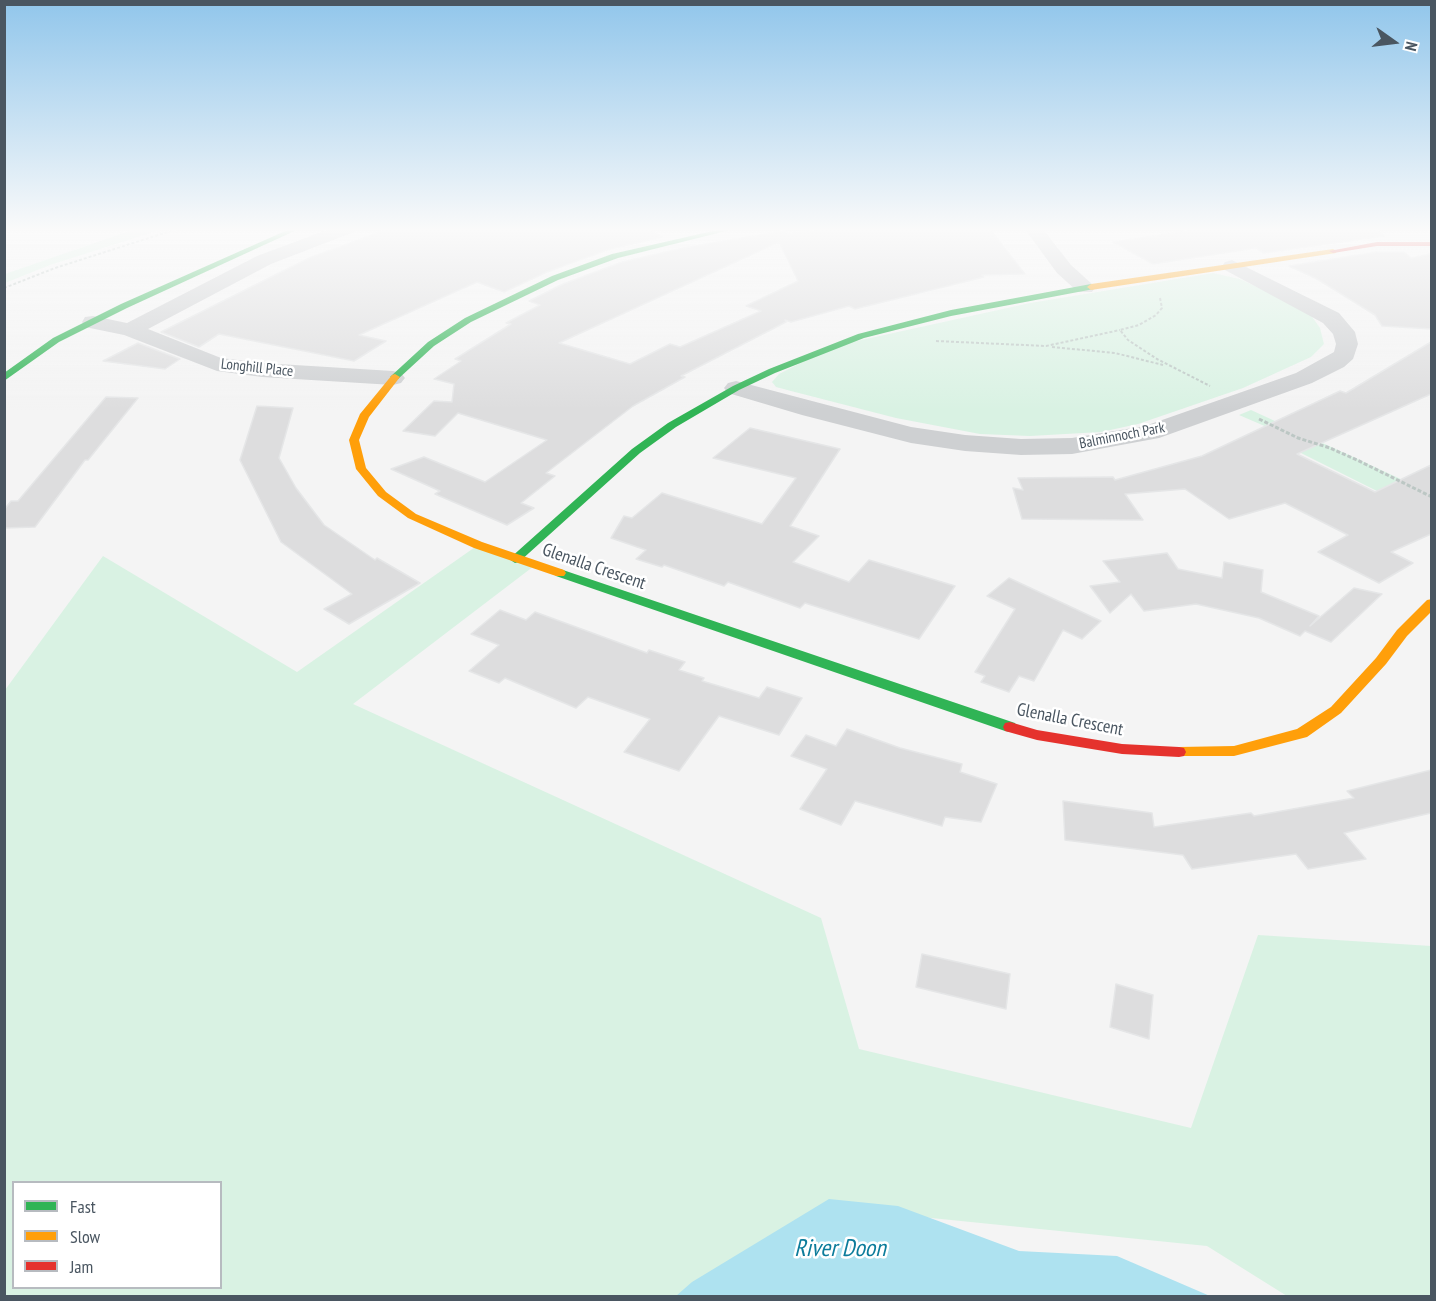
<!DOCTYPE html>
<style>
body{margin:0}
#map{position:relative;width:1436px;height:1301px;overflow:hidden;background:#f4f4f4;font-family:"PT Sans Narrow",sans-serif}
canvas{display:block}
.frame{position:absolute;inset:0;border:6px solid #4a5661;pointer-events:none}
.legend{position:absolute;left:12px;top:1181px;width:210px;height:108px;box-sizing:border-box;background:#fff;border:2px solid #b7bbc0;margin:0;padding:8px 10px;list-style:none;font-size:18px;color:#4a5661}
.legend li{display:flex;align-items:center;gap:12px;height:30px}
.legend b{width:30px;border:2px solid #b7bbc0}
.north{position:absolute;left:1364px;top:12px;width:60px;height:60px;-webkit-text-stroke:4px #fff;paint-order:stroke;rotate:104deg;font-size:16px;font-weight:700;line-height:24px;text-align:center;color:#4a5661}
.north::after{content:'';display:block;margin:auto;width:21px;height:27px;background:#4a5661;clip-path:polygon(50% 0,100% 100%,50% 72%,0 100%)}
</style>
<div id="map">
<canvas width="1436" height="1301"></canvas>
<div class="frame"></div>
<ul class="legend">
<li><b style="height:8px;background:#30b455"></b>Fast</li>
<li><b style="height:8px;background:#ff9f0a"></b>Slow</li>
<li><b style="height:8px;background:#e5322d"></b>Jam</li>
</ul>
<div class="north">N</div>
</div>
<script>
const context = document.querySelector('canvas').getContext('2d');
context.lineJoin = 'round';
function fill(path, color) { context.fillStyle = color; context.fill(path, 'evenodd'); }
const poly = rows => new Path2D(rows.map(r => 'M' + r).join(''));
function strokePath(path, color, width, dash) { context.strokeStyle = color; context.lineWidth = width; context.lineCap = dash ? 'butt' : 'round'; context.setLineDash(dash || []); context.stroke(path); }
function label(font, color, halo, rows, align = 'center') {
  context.font = font + ' "PT Sans Narrow",sans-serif'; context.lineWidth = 5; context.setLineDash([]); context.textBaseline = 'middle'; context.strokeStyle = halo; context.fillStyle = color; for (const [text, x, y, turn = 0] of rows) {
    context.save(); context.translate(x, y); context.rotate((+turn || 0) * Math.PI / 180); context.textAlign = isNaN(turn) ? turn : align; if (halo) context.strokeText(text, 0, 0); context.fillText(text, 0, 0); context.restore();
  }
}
const green = poly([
 [138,228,166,228,50,265,5,283,5,274],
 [1213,273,1240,279,1308,311,1320,328,1324,344,1311,357,1243,388,1138,424,1101,432,1030,436,980,434,896,418,791,391,776,387,772,382,779,374,834,346,1030,303],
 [1251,410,1431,493,1431,518,1275,440,1283,434,1239,415],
 [478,545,534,566,353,704,821,918,859,1049,1191,1128,1258,935,1431,946,1431,1296,1287,1296,1207,1246,833,1208,710,1296,5,1296,5,690,103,556,297,672],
 [14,1182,220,1182,220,1288,14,1288]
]);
const water = poly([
 [829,1199,898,1206,1019,1251,1117,1256,1210,1296,676,1296,692,1282]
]);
const building = poly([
 [391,228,643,228,662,237,607,250,547,272,504,292,477,282,359,335,386,341,354,361,219,334,199,347,161,332,309,258,391,228],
 [847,228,929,228,931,230,986,228,993,233,1025,274,982,275,984,277,855,309,849,306,791,322,785,320,786,322,681,376,685,377,633,406,546,473,555,476,521,503,534,508,507,525,435,494,440,491,391,469,424,457,485,482,547,440,458,413,435,436,403,431,434,401,452,402,454,384,434,379,461,361,455,359,511,324,506,323,540,305,529,301,563,284,622,262,683,248,784,231,785,234,847,228],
 [779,242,798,281,746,306,761,311,680,347,670,344,630,364,559,343,779,242],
 [1208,228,1374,228,1384,236,1264,253,1256,248,1153,264,1113,242,1208,228],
 [1377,252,1404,252,1411,258,1431,254,1431,329,1382,326,1375,315,1317,279,1289,266,1377,252],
 [1431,342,1431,394,1297,454,1375,492,1431,465,1431,534,1391,552,1413,563,1379,583,1318,552,1348,535,1285,503,1229,519,1185,489,1125,494,1143,520,1022,519,1013,488,1023,490,1018,478,1113,477,1115,480,1202,456,1340,391,1346,393,1431,342],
 [138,343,180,359,165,369,103,361,138,343],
 [106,397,138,398,88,460,85,460,35,527,4,528,4,510,11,501,18,501,106,397],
 [257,406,293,408,279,458,296,488,324,525,375,560,377,558,420,583,349,624,324,609,352,594,281,542,240,460,257,406],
 [750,428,840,449,790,526,819,536,793,562,849,582,869,560,955,586,919,639,805,603,800,608,728,582,724,586,664,565,662,567,636,559,646,550,611,538,624,516,632,518,662,493,762,524,796,478,713,458,750,428],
 [1167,553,1178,569,1222,578,1224,562,1263,570,1261,592,1319,616,1310,626,1354,588,1382,594,1331,642,1305,631,1300,636,1259,618,1196,604,1144,611,1131,594,1110,613,1090,586,1120,582,1103,561,1167,553],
 [1009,578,1101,621,1082,639,1063,630,1034,681,1019,676,1009,692,981,682,985,676,975,672,1015,609,987,596,1009,578],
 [500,610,526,620,535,612,647,653,649,650,685,662,679,670,704,678,702,681,759,698,767,687,802,698,779,735,719,716,679,771,624,752,650,719,588,697,576,708,505,678,499,683,469,671,499,645,471,634,500,610],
 [847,729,900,748,962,764,960,772,997,784,981,822,945,817,942,826,855,801,841,825,800,809,827,769,791,756,806,735,836,746,847,729],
 [1431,770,1431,813,1344,833,1366,859,1308,869,1296,854,1192,869,1183,855,1065,840,1063,801,1152,813,1154,827,1251,813,1254,816,1354,798,1347,791,1431,770],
 [922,954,1010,974,1006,1009,916,987,922,954],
 [1116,984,1153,995,1149,1039,1110,1027,1116,984]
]);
const pathFar1 = poly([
 [4,288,55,268,180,228],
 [1160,298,1162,308,1156,315,1139,325,1120,330,1128,340,1157,359,1210,386],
 [936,341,1046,346,1120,330],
 [1052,347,1115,353,1163,365]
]);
const path = poly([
 [1259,419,1298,438,1330,448,1357,460,1432,497]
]);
const street = poly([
 [332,228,357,228,354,232,271,264,148,329,221,358,262,363,393,371,401,373,405,378,401,383,393,385,262,377,217,371,124,335,85,327,82,322,85,317,93,316,127,323,257,256,332,228],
 [1024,228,1042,228,1071,265,1092,284,1095,288,1092,292,1078,292,1057,273,1024,228],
 [1232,260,1339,313,1355,332,1358,344,1353,359,1344,367,1312,383,1159,438,1072,454,1021,455,965,451,911,443,802,415,728,393,724,388,728,383,736,381,911,427,965,435,1021,439,1072,438,1145,426,1296,373,1334,352,1336,344,1333,334,1323,323,1225,270,1222,266,1225,262,1232,260]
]);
const fast = poly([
 [292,228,301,228,127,308,59,342,4,381,4,373,53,338,121,304,292,228],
 [726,228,738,228,618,258,558,280,471,322,434,346,398,379,390,377,428,342,465,318,552,276,612,254,726,228],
 [1091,284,1095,287,1094,289,951,316,864,338,775,373,739,390,676,427,640,453,519,562,515,563,509,559,632,449,668,423,733,386,769,369,858,334,951,310,1091,284],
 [560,569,1015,723,1017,727,1015,731,1010,732,1005,731,556,576,554,573,560,569]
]);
const slow = poly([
 [1333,249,1337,251,1336,253,1091,290,1087,287,1091,284,1333,249],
 [395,374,400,377,369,417,359,440,366,468,386,492,416,514,482,542,564,570,566,573,564,576,556,576,474,548,408,518,378,496,356,469,349,440,360,414,392,375,395,374],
 [1432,599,1432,611,1407,636,1386,664,1341,713,1307,737,1234,756,1174,756,1172,752,1174,748,1179,747,1234,746,1297,729,1331,707,1376,658,1397,630,1427,600,1432,599]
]);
const jam = poly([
 [1377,242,1432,242,1432,246,1377,246,1333,253,1329,251,1377,242],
 [1010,722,1037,730,1122,744,1179,747,1184,748,1186,752,1184,756,1179,757,1122,754,1037,740,1005,731,1003,727,1005,723,1010,722]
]);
const farStreetnames = [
 ["Longhill Place",257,368,6],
 ["Balminnoch Park",1122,436,-11]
];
const streetNames = [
 ["Glenalla Crescent",594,567,19],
 ["Glenalla Crescent",1070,720,11]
];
const nearWaternames = [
 ["River Doon",840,1249]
];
fill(green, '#d9f2e3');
fill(water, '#aee2f0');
fill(building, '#ddddde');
strokePath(building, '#e5e6e7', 1.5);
strokePath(pathFar1, '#bcc7c4', 2, [3, 2]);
strokePath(path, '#bcc7c4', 3, [4, 2]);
fill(street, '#ced0d2');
fill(fast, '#30b455');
fill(slow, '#ff9f0a');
fill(jam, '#e5322d');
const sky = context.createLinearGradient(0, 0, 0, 410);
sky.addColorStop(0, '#91c6eb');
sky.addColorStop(0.56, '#fafafa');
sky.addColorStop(1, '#fafafa00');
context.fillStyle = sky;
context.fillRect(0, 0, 1436, 410);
label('15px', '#4a5661', '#fff', farStreetnames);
label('18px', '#4a5661', '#fff', streetNames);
label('italic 24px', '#0c7c9b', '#fff', nearWaternames);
</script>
